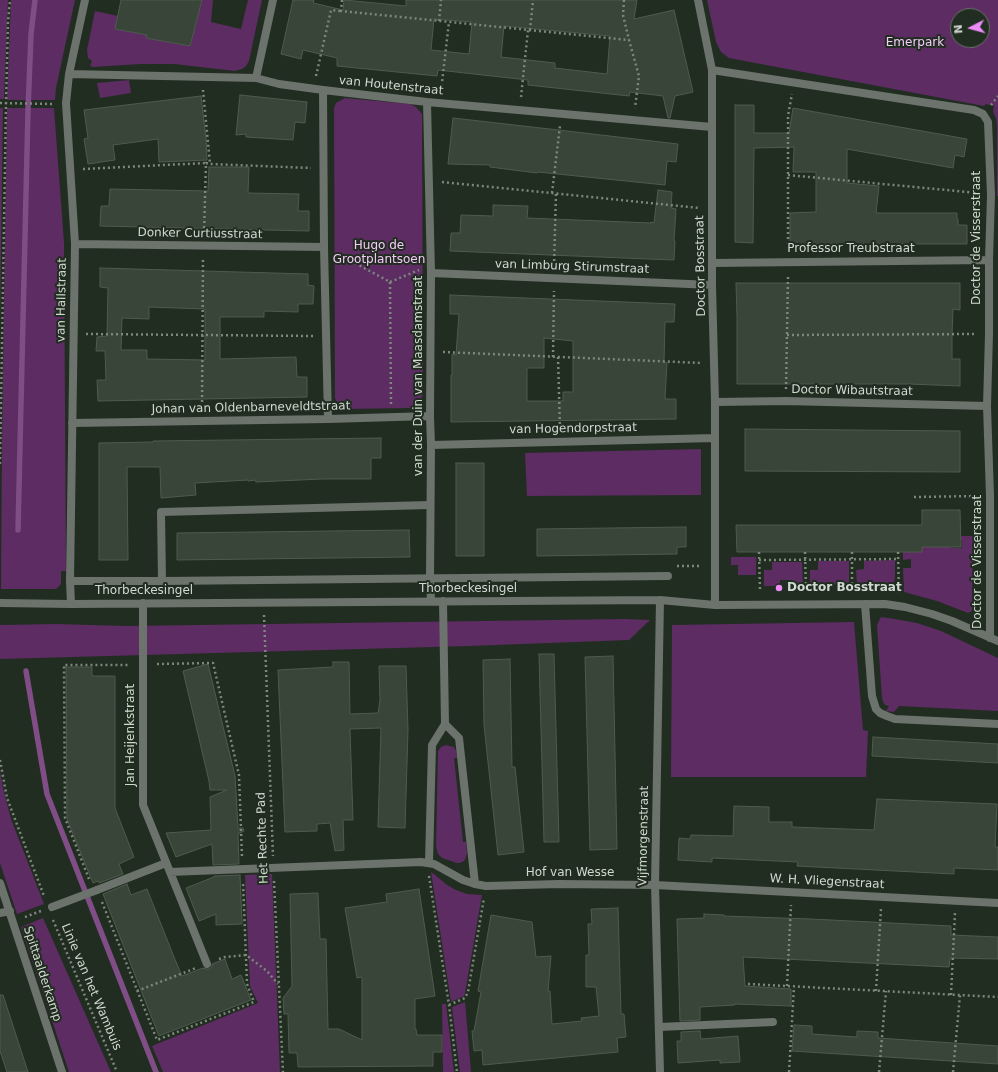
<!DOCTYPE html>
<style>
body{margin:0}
#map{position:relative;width:998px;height:1072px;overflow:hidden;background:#212d20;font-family:"DejaVu Sans",sans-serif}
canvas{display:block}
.north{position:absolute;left:950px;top:8px;width:40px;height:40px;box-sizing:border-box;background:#212d20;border:1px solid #677266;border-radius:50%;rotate:264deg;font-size:11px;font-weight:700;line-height:16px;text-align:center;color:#d1d9d0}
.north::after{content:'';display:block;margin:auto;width:14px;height:18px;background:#ed8cf9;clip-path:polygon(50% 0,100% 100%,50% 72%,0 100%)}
</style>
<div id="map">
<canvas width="998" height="1072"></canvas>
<div class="north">N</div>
</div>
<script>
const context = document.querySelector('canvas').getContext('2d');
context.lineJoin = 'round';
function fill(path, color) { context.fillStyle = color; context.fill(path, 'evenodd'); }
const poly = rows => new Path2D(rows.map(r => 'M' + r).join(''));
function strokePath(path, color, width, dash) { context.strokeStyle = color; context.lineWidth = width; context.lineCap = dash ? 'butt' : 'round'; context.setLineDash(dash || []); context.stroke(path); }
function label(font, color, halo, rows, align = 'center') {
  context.font = font + ' "DejaVu Sans",sans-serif'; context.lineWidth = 4; context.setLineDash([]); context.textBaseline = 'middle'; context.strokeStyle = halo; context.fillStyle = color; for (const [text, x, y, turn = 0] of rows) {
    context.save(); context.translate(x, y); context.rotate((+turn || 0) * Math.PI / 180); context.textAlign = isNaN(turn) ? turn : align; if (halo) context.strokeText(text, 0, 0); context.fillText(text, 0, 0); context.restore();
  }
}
const green = poly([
 [0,0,8,0,4,99,0,99],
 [11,0,75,0,56,88,55,100,7,100],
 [202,0,213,0,211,22,241,29,248,0,262,0,249,61,246,66,242,69,235,71,174,64,141,64,93,67,90,66,92,61,88,58,87,50,95,11,118,16,116,29,147,35,147,38,190,46],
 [707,0,998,0,998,196,997,196,997,126,996,118,993,112,994,106,986,104,984,106,734,59,729,58,721,52,716,42],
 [958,16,982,16,982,40,958,40],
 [129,80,131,93,100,98,97,83],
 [345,98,410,104,416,107,422,114,423,393,420,402,417,406,412,408,345,409,339,405,337,402,335,398,334,108,336,103],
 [0,108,3,108,0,325],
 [7,108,54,108,64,243,66,571,61,571,61,584,56,589,1,589,2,440],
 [701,449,701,495,527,496,525,453],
 [960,536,973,536,972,611,968,613,937,601,904,592,903,568,911,568,911,559,903,560,903,552,922,551,922,547,950,547,951,548,962,548,962,540,960,540],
 [731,557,756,557,756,575,738,575,738,565,731,565],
 [895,560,895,576,894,585,878,584,857,584,856,570,864,569,864,561],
 [818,561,849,561,849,584,810,585,810,570,818,570],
 [772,562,802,562,803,585,792,586,792,580,780,580,780,586,764,586,764,570,772,570],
 [881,617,895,619,917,623,941,631,998,658,998,711,899,706,894,712,886,711,889,706,885,705,883,702,882,698,877,625],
 [625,619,650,620,629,640,469,646,0,659,0,625,57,624,126,626],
 [854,622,863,730,868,731,866,777,671,777,672,625],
 [446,745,454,747,456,751,457,758,454,758,463,842,466,842,467,853,466,857,464,861,460,863,457,863,442,858,438,854,436,846,438,751,441,747],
 [0,771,3,788,11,819,44,904,17,914,0,863],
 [431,872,434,874,447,885,456,890,467,894,482,895,465,993,464,996,462,997,451,1002],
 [272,874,280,1072,163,1072,152,1046,258,1003,250,986,245,875],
 [43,918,111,1072,69,1072,21,927],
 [465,1002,471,1072,460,1072,452,1007],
 [442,1004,446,1004,454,1072,443,1072]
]);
const stream = poly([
 [18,530,28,110,31,34,35,0],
 [26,671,47,794,156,1072]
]);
const building = poly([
 [121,0,202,0,190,46,146,38,147,35,115,29,121,0],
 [293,0,314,0,313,3,343,10,344,0,406,6,406,0,637,0,634,19,674,10,693,92,675,96,670,118,668,118,663,96,630,92,629,96,528,85,528,80,438,70,437,76,337,66,337,58,303,50,301,59,281,54,293,0],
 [434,19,472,22,469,54,431,50,434,19],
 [504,26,610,36,607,74,555,68,555,63,501,57,504,26],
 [240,95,307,102,305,123,295,122,293,140,246,137,246,134,236,135,240,95],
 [201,96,206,139,207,160,159,162,158,139,113,145,115,160,88,164,84,139,88,138,84,110,201,96],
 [735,105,754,105,754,133,789,133,793,108,967,139,964,157,955,155,953,168,847,149,847,183,879,186,876,213,957,213,957,219,958,219,958,225,967,225,967,244,790,244,790,213,816,212,816,172,793,172,794,147,754,148,753,243,735,242,735,105],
 [453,118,567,131,678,144,676,162,667,161,665,185,538,172,537,173,490,167,490,165,448,164,453,118],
 [209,167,249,167,248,193,299,194,298,211,309,211,309,231,100,226,101,206,109,206,110,189,208,191,209,167],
 [658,190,672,192,671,208,676,209,674,241,675,241,674,260,450,251,451,233,460,233,461,215,493,216,493,205,528,206,527,218,651,223,651,222,654,223,658,190],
 [100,268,308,274,308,285,314,286,313,304,298,304,298,312,264,311,264,317,220,317,220,359,296,357,297,377,307,377,307,397,98,401,97,380,106,380,105,351,96,351,97,337,107,336,108,288,100,287,100,268],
 [149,307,205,309,205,360,147,359,147,350,121,350,122,318,149,319,149,307],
 [736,283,960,283,960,310,953,309,952,335,952,359,960,359,960,386,909,384,737,384,737,317,736,283],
 [450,295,675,304,674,322,665,322,664,362,667,363,665,399,676,399,676,419,451,422,451,375,452,375,452,354,456,355,459,314,450,314,450,295],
 [544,338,573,341,573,392,563,392,563,401,527,401,527,368,544,368,544,338],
 [745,429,960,431,960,472,745,471,745,429],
 [381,438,381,458,371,458,371,479,322,479,256,482,255,480,248,481,248,480,195,483,196,495,161,498,160,467,127,467,128,560,99,560,99,443,153,442,153,441,381,438],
 [456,463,484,463,484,556,456,556,456,463],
 [922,510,960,510,961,547,922,547,922,552,737,552,736,525,922,525,922,510],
 [686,527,686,547,677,547,677,554,537,556,537,529,686,527],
 [409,530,410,557,177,560,177,533,409,530],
 [539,654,554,654,559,842,544,842,539,654],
 [613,656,617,849,590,850,585,657,613,656],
 [510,659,512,767,515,767,524,852,498,855,484,725,483,660,510,659],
 [333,662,349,662,350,714,378,713,380,700,379,666,406,666,408,730,405,828,378,827,381,728,350,729,353,820,343,820,344,850,335,851,330,823,317,824,317,831,285,832,278,670,333,667,333,662],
 [208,664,235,776,238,828,243,828,244,831,238,834,239,864,213,865,212,844,176,857,166,833,211,830,210,797,227,790,210,790,209,781,183,671,208,664],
 [66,667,92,667,92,676,115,676,115,808,134,857,119,864,123,874,99,883,98,881,93,883,67,819,66,667],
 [873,737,998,744,998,763,872,756,873,737],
 [877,799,997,804,995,847,998,847,998,870,954,868,954,874,797,866,798,862,712,858,712,862,678,860,679,838,690,839,691,835,733,836,734,806,769,807,769,822,792,822,792,827,874,830,877,799],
 [240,875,242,924,216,925,216,914,199,921,186,888,214,877,214,876,240,875],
 [127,884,131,895,147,889,174,957,182,976,203,968,206,969,209,969,212,967,212,964,225,959,232,979,241,975,251,1000,159,1036,103,894,127,884],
 [419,889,435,996,415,999,415,1029,416,1029,417,1035,442,1035,442,1052,433,1052,433,1066,298,1067,297,1053,289,1053,288,1014,284,1014,283,998,292,986,290,894,318,893,320,939,326,939,328,1029,339,1029,362,1040,362,977,357,978,345,908,387,902,386,894,419,889],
 [618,908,621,1014,624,1014,626,1037,617,1038,618,1052,483,1065,482,1050,474,1051,472,1031,474,1031,481,992,478,991,491,915,532,922,536,957,551,956,548,991,550,991,552,1024,582,1021,581,1018,599,1016,596,987,586,987,586,955,589,955,588,924,592,924,591,909,618,908],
 [704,914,724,915,724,916,811,919,951,926,951,935,998,937,998,959,950,958,949,967,743,957,745,986,791,989,791,1006,735,1004,735,1005,700,1007,700,1020,680,1021,677,919,704,918,704,914],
 [0,995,3,995,28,1072,7,1072,0,1051,0,995],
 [794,1025,812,1026,812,1034,857,1037,857,1031,878,1032,878,1038,998,1046,998,1064,792,1051,794,1025],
 [700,1031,701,1039,738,1036,740,1062,720,1063,720,1060,678,1063,677,1041,681,1041,681,1032,700,1031]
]);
const path = poly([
 [342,0,341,11,629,40,639,76,635,108],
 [624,0,623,15,629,40],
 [439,21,441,0],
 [530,30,533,0],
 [316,76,331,10,341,11],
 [203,90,210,164,311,168],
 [441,91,449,22],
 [521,97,528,30],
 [0,103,53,104],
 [991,105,998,96],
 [83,169,206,163],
 [788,175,978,193],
 [442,182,699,208],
 [552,193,560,126],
 [204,233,206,163,210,164],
 [788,249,788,116,792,94],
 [337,256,342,256,390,282],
 [554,266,556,193],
 [390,282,391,404],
 [390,282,419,270],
 [86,334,313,336],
 [787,335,977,334],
 [443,352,702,363],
 [553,357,554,291],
 [558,357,560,429],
 [786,389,788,276],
 [202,407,203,258],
 [0,464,6,103,8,22,10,0],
 [914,497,978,496],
 [759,552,760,591],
 [805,552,806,590],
 [852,552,852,589],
 [898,552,899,593],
 [759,560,899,559],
 [677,566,702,566],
 [264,615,273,856],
 [157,664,213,663,239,775,242,857],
 [0,760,7,798,44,896],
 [429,876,449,1005,457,1072],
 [89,879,65,818,64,665,130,665],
 [274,881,283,1072],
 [102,902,157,1040,254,1002,247,984,243,882],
 [25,917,41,911],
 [53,920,117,1072],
 [219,959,225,957,246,955,267,971,278,984],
 [748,984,998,997],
 [787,986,791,905],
 [137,991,196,968],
 [876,991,881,909],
 [951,995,955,913],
 [449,1005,465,998,468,992,484,898],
 [789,1072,794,987],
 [879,1072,886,991],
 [953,1072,960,995]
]);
const service = poly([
 [162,581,161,512,430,505],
 [52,907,97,890],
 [659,1027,773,1022]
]);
const minor = poly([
 [698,0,712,70,712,285,715,402,715,605],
 [712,70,974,110,983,114,988,122,991,195,989,260,989,334,987,406,990,496,990,638],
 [69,74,256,78,279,84,323,90,427,102,712,127],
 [256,78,273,0],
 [323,90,324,247,328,419],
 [427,102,431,273,430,416,431,445,430,579,431,601],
 [75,244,324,247],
 [712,263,989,260],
 [431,273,712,285],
 [715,402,786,401,987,406],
 [72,423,328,419,430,416],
 [431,445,715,438],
 [70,581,162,581,668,576],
 [0,603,71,604,660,600,715,605,885,604,905,607,932,614,952,621,998,641],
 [143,603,143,805,207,964],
 [71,604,70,581,75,244,66,103,69,74,85,0],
 [865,604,872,696,876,709,880,713,887,716,895,719,998,724],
 [445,724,459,738,475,884],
 [429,863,432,745,445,724,443,601],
 [170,872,421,862,434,864,463,880,475,884,486,886,559,884,655,885,998,903],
 [0,883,62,1072],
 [97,890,166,863],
 [0,913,10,911],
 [660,1072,655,885,660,600]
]);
const markers = [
 [779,588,4,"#ed8cf9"]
];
const parkNames = [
 ["Emerpark",915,43],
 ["Hugo de",379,246],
 ["Grootplantsoen",379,260]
];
const streetNames = [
 ["van Houtenstraat",391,86,6],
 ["Donker Curtiusstraat",200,234,1],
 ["Doctor de Visserstraat",977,238,-90],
 ["Professor Treubstraat",851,249],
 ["Doctor Bosstraat",701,266,-91],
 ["van Limburg Stirumstraat",572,267,2],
 ["van Hallstraat",62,300,-89],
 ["van der Duin van Maasdamstraat",419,376,-90],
 ["Doctor Wibautstraat",852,391,1],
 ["Johan van Oldenbarneveldtstraat",251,408,-1],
 ["van Hogendorpstraat",573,429,-1],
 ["Doctor de Visserstraat",978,562,-90],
 ["Thorbeckesingel",468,589],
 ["Thorbeckesingel",144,591],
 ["Jan Heijenkstraat",131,735,-90],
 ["Vijfmorgenstraat",644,836,-89],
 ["Het Rechte Pad",263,838,-92],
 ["Hof van Wesse",570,873],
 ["W. H. Vliegenstraat",827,882,3],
 ["Spittaalderkamp",42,974,72],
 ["Linie van het Wambuis",91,987,67]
];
const poiNames = [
 ["Doctor Bosstraat",787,588]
];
fill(green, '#5c2c63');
strokePath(stream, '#804d86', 5.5);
fill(building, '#384538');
strokePath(building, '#4e5b4d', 1);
strokePath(path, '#7d877c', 2.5, [2, 3]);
strokePath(service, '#6c726c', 8);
strokePath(minor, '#6c726c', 8);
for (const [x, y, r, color] of markers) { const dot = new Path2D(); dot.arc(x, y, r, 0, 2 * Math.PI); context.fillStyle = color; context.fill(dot); strokePath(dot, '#212d20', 1.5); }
label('12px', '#f6cafb', '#212d20', parkNames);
label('12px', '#d1d9d0', '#212d20', streetNames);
label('bold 12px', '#d1d9d0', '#212d20', poiNames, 'left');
</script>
